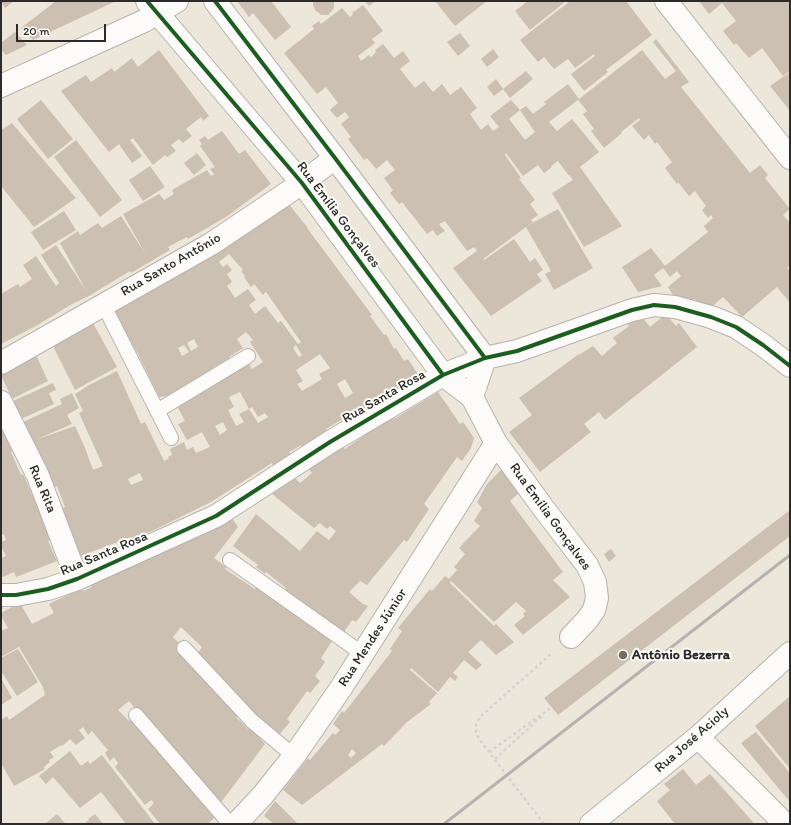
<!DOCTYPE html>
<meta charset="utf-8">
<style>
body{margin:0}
#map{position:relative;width:791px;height:825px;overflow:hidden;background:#ede6da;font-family:Itim,sans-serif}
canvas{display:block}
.frame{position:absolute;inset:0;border:2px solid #2b2b2b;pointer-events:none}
.scale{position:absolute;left:16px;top:24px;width:90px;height:18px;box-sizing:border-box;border:2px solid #2b2b2b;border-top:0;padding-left:5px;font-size:12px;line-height:14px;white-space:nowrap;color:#2b2b2b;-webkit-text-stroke:3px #fdfcf7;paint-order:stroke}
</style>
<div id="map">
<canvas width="791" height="825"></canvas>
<div class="frame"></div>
<div class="scale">20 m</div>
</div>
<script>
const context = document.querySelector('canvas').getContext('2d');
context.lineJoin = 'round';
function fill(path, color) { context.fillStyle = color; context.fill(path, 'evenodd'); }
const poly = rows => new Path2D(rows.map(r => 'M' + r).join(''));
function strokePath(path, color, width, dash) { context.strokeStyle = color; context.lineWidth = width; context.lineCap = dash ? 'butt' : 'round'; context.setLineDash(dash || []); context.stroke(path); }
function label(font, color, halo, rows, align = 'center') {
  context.font = font + ' Itim,sans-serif'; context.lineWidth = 4; context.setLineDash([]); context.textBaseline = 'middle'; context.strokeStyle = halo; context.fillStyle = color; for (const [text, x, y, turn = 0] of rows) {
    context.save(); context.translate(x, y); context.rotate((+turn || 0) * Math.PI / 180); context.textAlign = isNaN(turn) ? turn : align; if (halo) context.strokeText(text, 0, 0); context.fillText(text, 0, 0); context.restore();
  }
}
const building = poly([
 [1,1,14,1,5,8],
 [56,1,114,1,114,2,33,40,21,28],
 [237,1,271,1,291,27,275,40,253,13,249,17],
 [313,1,334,1,334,8,328,15,321,15,315,10,313,5],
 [365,1,376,1,369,6],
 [435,1,487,1,455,26],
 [528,1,566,1,530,30,515,11],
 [570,1,626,1,652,35,606,70,608,72,584,91,571,74,595,56,594,54,575,68,568,59,554,69,544,57,538,62,520,40],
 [699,1,790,1,790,71,783,76,762,48,749,58,736,43,734,45,723,31,736,21,722,3,709,14],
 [363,5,383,31,372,39,375,43,358,56,361,61,369,55,371,57,376,52,375,50,383,44,394,58,403,51,410,61,400,69,415,88,424,81,433,92,442,84,450,95,461,87,477,108,470,114,481,130,488,124,493,131,499,127,490,116,511,100,520,110,509,119,525,140,535,132,520,110,526,106,533,114,546,104,544,102,568,84,579,99,642,50,665,79,676,71,653,42,656,39,689,82,681,87,750,173,760,165,768,175,765,178,790,209,783,215,790,223,790,265,787,268,790,271,790,303,777,287,742,317,723,297,710,308,694,299,687,305,675,298,668,287,681,276,677,271,670,277,663,268,654,275,662,286,638,292,622,267,651,248,665,266,708,232,704,226,713,218,711,215,708,218,702,210,706,206,695,191,689,196,678,182,677,184,665,168,672,162,657,142,655,144,649,135,644,140,632,126,640,120,639,118,621,132,622,133,604,148,591,131,594,129,583,114,587,111,578,100,549,122,557,131,572,119,599,152,580,167,622,226,584,247,552,193,573,180,569,174,569,176,558,161,551,166,552,167,544,173,538,165,523,176,506,153,505,155,521,178,519,179,535,200,530,204,538,215,531,220,533,222,527,226,558,209,593,268,554,290,545,274,551,271,549,269,550,269,526,227,483,259,484,260,514,239,530,262,535,258,543,270,537,274,542,281,491,316,453,268,477,251,474,247,467,251,445,221,439,224,445,231,437,236,433,230,427,234,402,202,399,204,390,193,393,190,384,178,395,170,387,160,376,169,367,158,364,160,348,139,351,137,341,124,349,117,345,112,337,118,330,110,338,103,326,87,317,94,284,53,314,29,312,26,319,21,321,24,342,8,350,17,353,14,352,13],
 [15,32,27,45,6,55,1,50,1,43],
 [460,33,470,46,458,56,447,42],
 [493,49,499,57,487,67,481,59],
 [159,50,209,116,203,121,201,117,186,129,192,136,183,143,179,139,171,145,176,151,167,157,165,155,153,165,133,138,130,140,142,156,132,163,119,144,109,152,61,91,86,75,91,82,112,68,114,72,132,58,138,67],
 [526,71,533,79,510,98,503,89],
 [790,72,790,111,770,86],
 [496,79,503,89,494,96,487,87],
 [41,100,73,139,48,159,17,119],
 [12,123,76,198,34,227,1,186,1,130],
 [222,131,239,154,245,150,271,184,226,217,188,239,187,237,168,247,170,250,131,273,130,271,89,296,72,304,36,326,1,344,1,294,18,284,20,287,32,279,23,265,36,256,56,286,59,283,41,255,56,245,87,292,60,243,78,231,80,235,98,223,102,228,121,216,146,255,123,214,159,194,164,200,174,194,172,190,207,170,211,176,214,174,210,169,215,167,200,146,202,144,199,140,205,136,208,140],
 [76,140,122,200,100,217,54,157],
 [197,153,206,165,194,175,184,163],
 [150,166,165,187,143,201,129,180],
 [283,197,308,228,307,228,372,315,370,316,384,335,386,334,394,349,396,348,404,361,408,359,419,376,355,415,354,412,326,429,327,432,302,446,301,445,289,452,290,454,273,466,272,463,211,502,152,531,132,539,131,537,80,556,60,509,65,507,57,486,53,488,21,423,62,404,60,399,72,393,79,408,67,415,72,424,35,440,75,426,85,448,93,470,103,466,79,413,83,411,75,394,89,385,117,371,141,424,145,422,164,461,169,459,168,457,172,455,170,449,184,442,187,450,193,447,196,453,210,447,202,432,187,440,178,424,185,421,177,406,249,363,252,369,263,362,250,342,253,340,246,332,237,339,243,348,229,357,230,358,211,369,213,372,196,380,167,396,159,397,139,356,113,310,144,291,146,294,163,284,162,283,179,273,180,275],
 [229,254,243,270,241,271,245,276,244,277,251,287,254,284,263,295,266,292,301,342,298,344,281,321,278,323,265,306,255,314,249,305,256,300,248,289,235,298,227,286,232,282,227,274,232,270,227,264,223,267,219,262],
 [194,339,198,347,191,351,187,343],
 [184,345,189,352,182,356,178,348],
 [296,345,302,355,299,357,293,348],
 [320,354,330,368,319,374,322,379,302,391,297,384,303,381,296,370],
 [345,379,353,393,345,398,337,384],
 [240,392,249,409,239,414,244,422,236,426,228,410,234,407,229,397],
 [252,407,258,417,265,413,268,417,258,423,249,409],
 [223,422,227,430,220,435,215,426],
 [140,473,143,480,131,485,128,479],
 [64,211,76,230,43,250,31,232],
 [640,314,650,327,666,314,676,326,679,323,697,347,605,420,599,412,584,424,591,432,540,472,509,432,532,415,519,398,579,354,579,355,593,346,602,356,617,343,613,338,629,326,628,324],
 [93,323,117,367,75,390,52,344],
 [36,355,48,381,12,399,1,375,1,371],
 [53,383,56,390,49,393,54,404,21,419,13,401],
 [438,392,460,424,463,422,474,438,471,448,462,461,457,457,424,504,429,509,407,542,404,540,367,585,360,581,349,592,363,604,368,606,356,622,352,620,344,632,294,596,293,598,283,591,286,588,266,572,265,574,256,567,258,565,233,546,256,514,300,551,317,531,329,540,336,531,330,526,327,529,320,523,314,528,272,494,294,477,300,483,312,473,307,467,321,457,343,447,345,449,391,416,394,419],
 [1,428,2,430,4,429,14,450,11,452,21,475,23,474,52,539,48,541,57,561,16,577,14,572,3,577,1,575,1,558,6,556,2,548,1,548,1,542,6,540,4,534,1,535],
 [502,469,521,491,510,501,563,572,553,580,570,597,523,635,514,625,525,616,523,614,526,611,516,602,494,622,451,581,450,583,494,626,496,624,514,642,496,655,481,640,468,652,482,665,476,670,464,660,453,673,458,677,455,681,450,677,438,692,411,668,410,670,437,693,429,702,431,704,407,722,384,746,382,744,302,805,283,790,308,758,310,760,333,733,335,735,340,730,333,724,342,711,344,713,392,651,390,649,402,631,398,628,430,589,432,591,445,576,449,579,457,570,454,567,465,554,459,548,480,526,474,521,482,508,477,502,487,484],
 [352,749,356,753,351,758,348,755],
 [790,510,790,536,558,715,544,698],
 [232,518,238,527,214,558,226,567,225,569,255,589,257,587,332,641,321,658,325,662,315,676,320,681,310,693,307,691,287,719,290,722,278,736,271,731,196,655,202,647,181,627,173,637,179,643,177,645,239,714,236,717,248,729,250,727,265,744,219,805,129,701,118,710,129,721,134,717,216,817,207,824,160,824,148,809,154,803,151,800,145,805,115,767,118,763,114,757,110,761,105,753,108,750,102,743,92,731,88,735,83,727,79,730,85,738,76,745,70,739,62,746,61,745,50,752,54,757,49,760,50,762,44,767,45,769,14,786,1,763,1,720,7,716,9,720,45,695,43,687,19,647,1,657,1,631,8,628,1,616,1,613,20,603,32,624,54,613,49,604,81,588,83,591,92,587,91,583,157,552,159,555],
 [611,549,616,556,609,562,604,554],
 [18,649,38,682,17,696,1,671,1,658],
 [1,678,12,698,1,705],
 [790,696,790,769,755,726],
 [756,732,790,773,790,802,741,743],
 [70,751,81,766,88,761,90,764,102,755,155,824,126,824,101,792,80,808,53,777,46,784,39,776],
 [683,769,696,785,710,774,753,822,750,824,675,824,657,801,670,790,664,784],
 [275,801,298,824,274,824,264,816],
 [57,814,66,824,45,824],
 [95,814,103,824,84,824,89,820,88,819]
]);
const path = poly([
 [489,752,552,707],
 [495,759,542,716],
 [544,824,479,739,476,732,476,725,480,717,551,654]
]);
const service = poly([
 [103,304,171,438],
 [157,411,248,356],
 [230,560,363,654],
 [184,648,252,721,294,756],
 [136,715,230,824]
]);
const minor = poly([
 [666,1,790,158],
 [1,363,211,244,302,183,335,158],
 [472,397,496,443,544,509,587,565,595,582,597,598,594,610,587,620,571,637],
 [1,402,38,476,77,579],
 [1,595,16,595,48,589,77,579,216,516,330,442,443,375,485,358,517,351,632,310,654,305,675,307,711,317,736,327,763,345,790,366],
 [698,737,785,824],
 [236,824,263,795,294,756,341,688,496,443],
 [591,824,698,737,790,653]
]);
const tertiary = poly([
 [147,1,302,183,443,375,472,397,485,358,335,158,215,1],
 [1,86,144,21,177,1]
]);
const rail = poly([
 [444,824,790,555]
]);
const cycleway = poly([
 [147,1,302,183,443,375],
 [215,1,335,158,485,358],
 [1,595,16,595,48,589,77,579,216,516,330,442,443,375,485,358,517,351,632,310,654,305,675,307,711,317,736,327,763,345,790,366]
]);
const markers = [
 [623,655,5,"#6f6c68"]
];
const streetNames = [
 ["Rua Emília Gonçalves",338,215,53],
 ["Rua Santo Antônio",171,265,-30],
 ["Rua Santa Rosa",384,397,-30],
 ["Rua Rita",42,489,67],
 ["Rua Emília Gonçalves",550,517,54],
 ["Rua Santa Rosa",104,554,-23],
 ["Rua Mendes Júnior",373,638,-57],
 ["Rua José Acioly",692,740,-41]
];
const poiNames = [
 ["Antônio Bezerra",632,655]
];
fill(building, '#cbc0b1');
strokePath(service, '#b7b2ab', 16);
strokePath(minor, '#b7b2ab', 24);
strokePath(tertiary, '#b7b2ab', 24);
strokePath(path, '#d4d2d0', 2.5, [3, 3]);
strokePath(service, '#fcfbf9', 14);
strokePath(minor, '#fcfbf9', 22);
strokePath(tertiary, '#fcfbf9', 22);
strokePath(rail, '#b4b3b1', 3);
strokePath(cycleway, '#1b5e20', 4);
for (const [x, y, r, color] of markers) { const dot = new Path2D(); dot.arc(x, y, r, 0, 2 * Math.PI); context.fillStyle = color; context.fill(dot); strokePath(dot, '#fdfcf7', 1.5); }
label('14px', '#2b2b2b', '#fdfcf7', streetNames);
label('bold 14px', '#2b2b2b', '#fdfcf7', poiNames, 'left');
</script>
